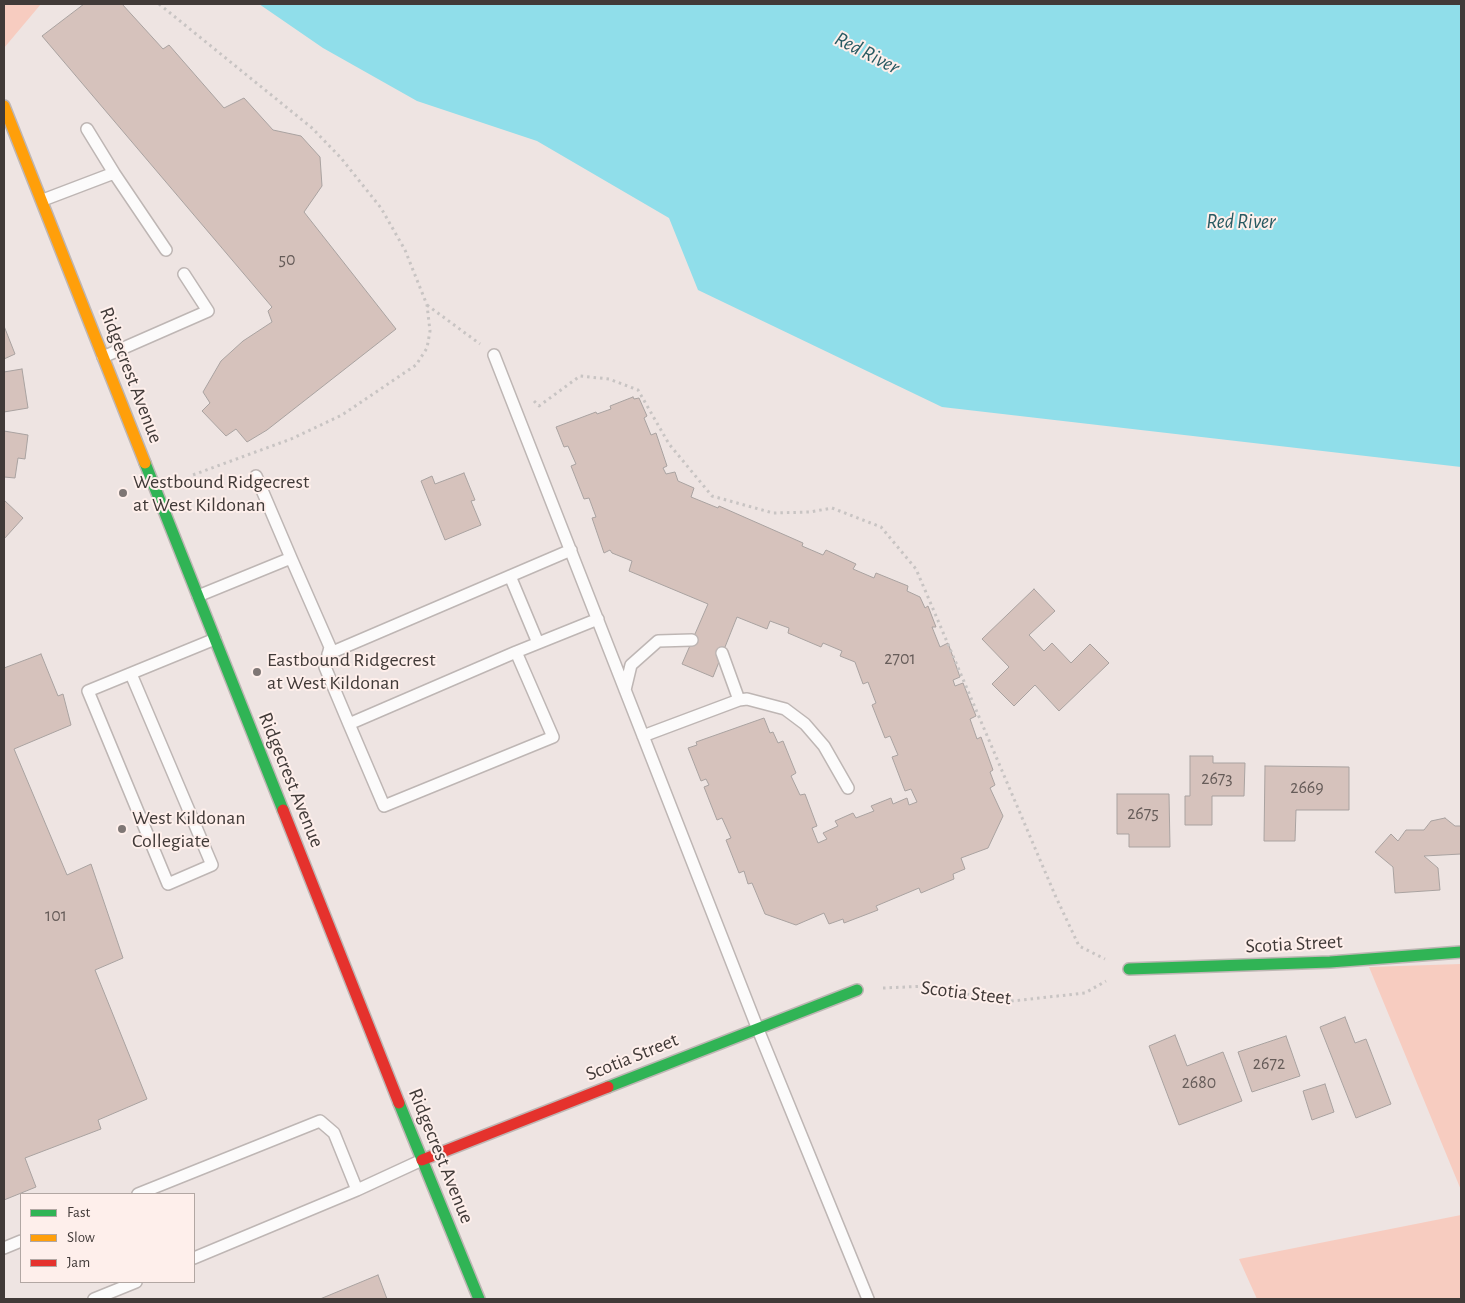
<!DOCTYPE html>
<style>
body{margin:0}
#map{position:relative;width:1465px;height:1303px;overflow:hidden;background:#eee4e2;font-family:"Alegreya Sans",sans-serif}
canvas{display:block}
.frame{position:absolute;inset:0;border:5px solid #413a38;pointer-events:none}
.legend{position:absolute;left:20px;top:1193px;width:175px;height:90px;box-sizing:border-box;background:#feefeb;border:1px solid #b2a7a3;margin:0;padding:6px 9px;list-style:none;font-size:15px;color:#413a38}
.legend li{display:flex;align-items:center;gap:10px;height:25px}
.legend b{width:25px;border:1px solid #b2a7a3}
</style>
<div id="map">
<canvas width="1465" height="1303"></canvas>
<div class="frame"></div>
<ul class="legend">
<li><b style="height:6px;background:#30b455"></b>Fast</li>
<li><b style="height:6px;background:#ff9f0a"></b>Slow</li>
<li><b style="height:6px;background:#e5322d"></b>Jam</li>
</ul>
</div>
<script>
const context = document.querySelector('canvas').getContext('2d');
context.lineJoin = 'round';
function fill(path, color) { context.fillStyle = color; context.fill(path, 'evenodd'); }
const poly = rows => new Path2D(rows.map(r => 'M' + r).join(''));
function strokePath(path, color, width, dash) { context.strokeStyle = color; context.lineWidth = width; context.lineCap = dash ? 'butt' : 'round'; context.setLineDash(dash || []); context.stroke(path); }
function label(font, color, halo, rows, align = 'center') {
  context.font = font + ' "Alegreya Sans",sans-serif'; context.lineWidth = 4; context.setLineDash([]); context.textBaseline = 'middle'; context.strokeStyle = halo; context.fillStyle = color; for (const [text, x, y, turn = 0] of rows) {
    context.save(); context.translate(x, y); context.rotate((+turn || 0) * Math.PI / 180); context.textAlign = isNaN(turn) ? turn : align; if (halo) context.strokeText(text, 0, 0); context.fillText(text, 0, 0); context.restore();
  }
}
const green = poly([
 [4,4,41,4,4,48],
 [1461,964,1461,1190,1369,967],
 [1461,1215,1461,1299,1257,1299,1239,1259]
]);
const water = poly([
 [259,4,1461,4,1461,467,942,407,698,290,669,218,537,141,417,101,323,48]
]);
const building = poly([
 [84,4,122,4,163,49,169,45,224,108,244,98,273,130,301,136,320,157,322,186,304,212,396,329,267,430,247,442,236,429,226,436,202,411,210,403,203,392,221,361,243,341,272,322,268,311,272,307,42,36,84,4],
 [4,326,15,354,4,359,4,326],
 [22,369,28,408,4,412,4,372,22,369],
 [633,397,634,399,639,398,647,416,644,418,651,435,656,433,667,466,663,468,666,474,675,472,678,481,694,488,691,497,718,508,719,506,803,543,802,546,823,555,826,550,856,564,853,569,874,578,876,573,908,586,907,591,920,597,925,608,928,606,936,627,932,627,940,647,948,643,960,677,953,680,955,686,963,683,976,716,970,719,977,739,981,737,993,770,990,772,995,785,990,788,1003,816,988,848,961,858,965,869,953,874,954,879,921,893,919,888,876,906,878,910,844,923,843,919,829,924,824,913,796,925,765,914,752,883,748,884,744,871,739,873,726,840,731,838,722,818,717,820,704,787,709,785,706,779,701,781,688,748,697,745,696,742,764,718,770,733,773,732,778,743,783,741,796,773,791,776,800,795,805,794,817,826,812,828,818,843,827,839,823,833,838,826,835,821,853,813,856,818,874,811,871,806,891,798,893,804,907,798,909,805,917,802,911,789,905,791,892,757,898,755,890,736,885,738,872,705,876,703,868,682,863,684,855,662,840,656,842,651,823,643,821,647,788,633,789,628,770,621,767,629,737,617,713,677,682,664,708,604,629,571,632,561,612,553,610,550,604,553,592,518,596,517,589,498,584,499,571,466,576,464,568,446,564,447,556,427,596,412,597,414,611,409,610,406,633,397],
 [4,431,28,435,25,459,18,458,15,478,4,477,4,431],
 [464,473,475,500,471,501,481,525,445,540,421,481,432,476,435,484,464,473],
 [4,500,23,518,4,539,4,500],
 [1034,589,1055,611,1029,635,1044,651,1052,643,1071,663,1090,644,1109,663,1059,711,1035,685,1014,706,992,684,1009,667,982,639,1034,589],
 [41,654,58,696,63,694,71,725,14,749,67,875,91,864,123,958,95,970,147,1099,98,1120,101,1129,25,1158,36,1187,4,1200,4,668,41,654],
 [1190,756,1213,756,1213,763,1245,763,1244,796,1212,796,1212,825,1185,825,1185,796,1190,796,1190,756],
 [1265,766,1349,767,1349,810,1296,810,1295,841,1264,841,1265,766],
 [1117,794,1169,794,1170,847,1129,847,1129,834,1117,834,1117,794],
 [1445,818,1455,826,1461,826,1461,854,1424,856,1438,868,1440,890,1395,893,1393,867,1375,852,1391,834,1398,841,1406,830,1424,830,1431,821,1445,818],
 [1345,1017,1355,1043,1366,1039,1391,1104,1356,1118,1320,1027,1345,1017],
 [1175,1035,1187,1066,1223,1052,1242,1101,1179,1125,1149,1046,1175,1035],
 [1286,1036,1300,1076,1252,1092,1238,1052,1286,1036],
 [1325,1084,1334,1112,1312,1120,1303,1091,1325,1084],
 [378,1275,387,1299,320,1299,378,1275]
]);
const path = poly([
 [159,4,312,128,341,158,381,208,405,250,427,305,430,331,427,348,416,365,342,415,291,439,190,476],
 [427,305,480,344],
 [534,401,539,406,580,376,609,379,638,390,669,444,712,496,773,513,810,512,832,508,881,527,916,569,1055,895,1079,946,1105,959],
 [883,988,929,986,1003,1002,1085,993,1106,981]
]);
const lane = poly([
 [87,129,114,173],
 [43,200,114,173,166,250],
 [494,355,757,1027,868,1299],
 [103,357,208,311,184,274],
 [291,558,330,647,325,667,349,724,384,806,553,737,516,652,349,724],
 [510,576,538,643],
 [198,596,291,558,256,476],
 [516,652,598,619],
 [722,653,739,700],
 [328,654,571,550],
 [131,674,212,865,168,884,88,691,215,639],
 [625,690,631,665,658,641,692,640],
 [643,736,739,700,747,699,785,709,805,724,824,746,848,788],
 [138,1194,320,1121,334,1133,357,1190],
 [4,1248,21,1241],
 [194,1258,357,1190,422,1160],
 [94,1299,136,1282]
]);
const fast = poly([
 [145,463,283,810],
 [1129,969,1330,962,1461,952],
 [608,1087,857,990],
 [399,1103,479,1299]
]);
const slow = poly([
 [4,106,145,463]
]);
const jam = poly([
 [283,810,399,1103],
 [422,1160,608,1087]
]);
const markers = [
 [123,493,5,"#7e7674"],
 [257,672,5,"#7e7674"],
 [122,829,5,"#7e7674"]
];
const numberNames = [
 ["50",287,260],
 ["2701",900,659],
 ["2673",1217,779],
 ["2669",1307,788],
 ["2675",1143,814],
 ["101",56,916],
 ["2672",1269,1064],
 ["2680",1199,1083]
];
const streetNames = [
 ["Ridgecrest Avenue",131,375,69],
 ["Ridgecrest Avenue",291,780,68],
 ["Scotia Street",1294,944,-3],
 ["Scotia Steet",966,993,7],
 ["Scotia Street",632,1057,-22],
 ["Ridgecrest Avenue",441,1156,68]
];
const poiNames = [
 ["Westbound Ridgecrest",133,482],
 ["at West Kildonan",133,505],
 ["Eastbound Ridgecrest",267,660],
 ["at West Kildonan",267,683],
 ["West Kildonan",132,818],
 ["Collegiate",132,841]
];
const waterNames = [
 ["Red River",867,53,27],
 ["Red River",1241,222]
];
fill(green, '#f7ccc0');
fill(water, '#90deea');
fill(building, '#d6c2bc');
strokePath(building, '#a9a2a0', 1);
strokePath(lane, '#beb6b4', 14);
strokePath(fast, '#beb6b4', 14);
strokePath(slow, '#beb6b4', 14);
strokePath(jam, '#beb6b4', 14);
strokePath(path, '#c8c4c3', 3, [2.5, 4]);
strokePath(lane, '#fcfbfb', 11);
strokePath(fast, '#30b455', 11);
strokePath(slow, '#ff9f0a', 11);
strokePath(jam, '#e5322d', 11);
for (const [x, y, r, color] of markers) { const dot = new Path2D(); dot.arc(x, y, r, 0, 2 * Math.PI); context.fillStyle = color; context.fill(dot); strokePath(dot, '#feefeb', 2); }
label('18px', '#665c59', null, numberNames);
label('20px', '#413a38', '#feefeb', streetNames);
label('20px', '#413a38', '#feefeb', poiNames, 'left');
label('italic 21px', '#295b63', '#feefeb', waterNames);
</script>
